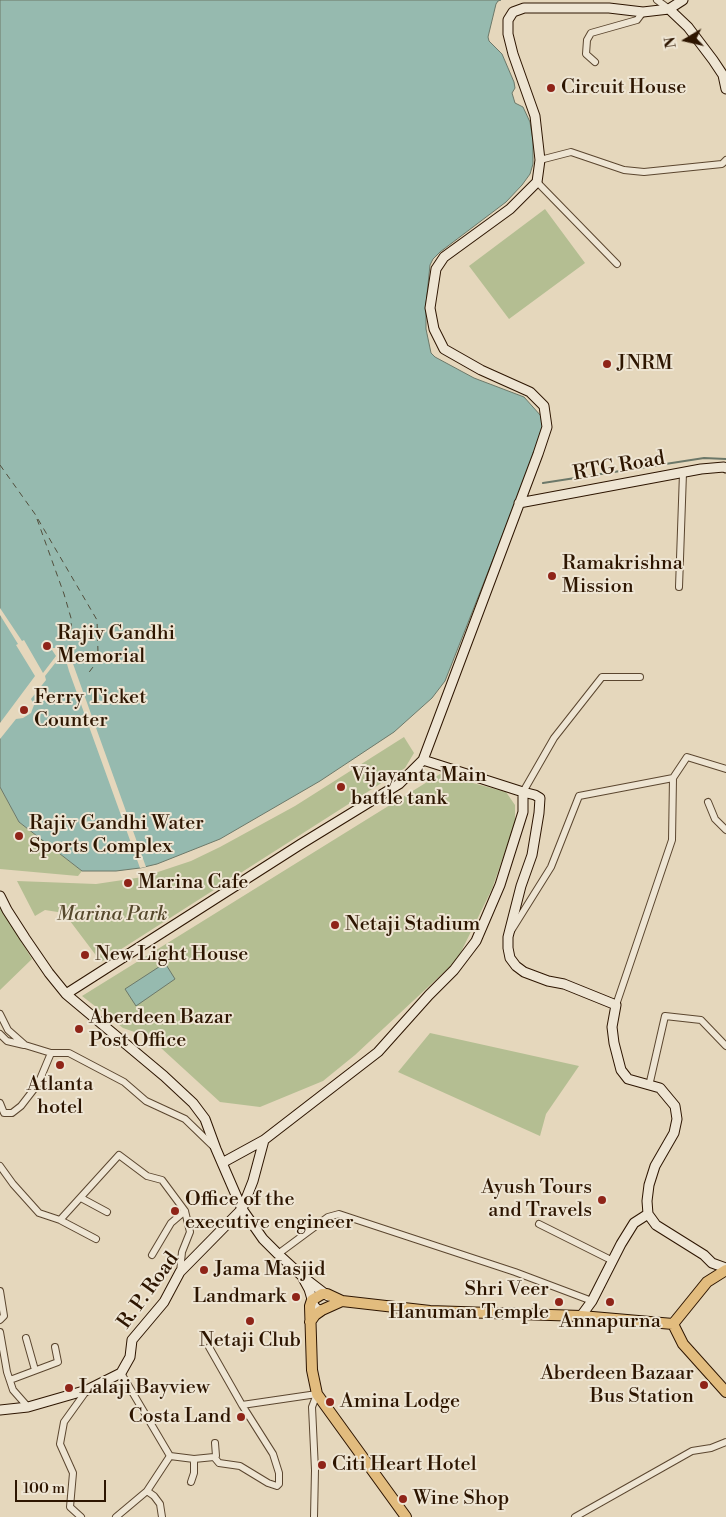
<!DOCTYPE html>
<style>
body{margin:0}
#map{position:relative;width:726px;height:1517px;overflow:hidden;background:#e5d7bc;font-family:"Libre Bodoni",serif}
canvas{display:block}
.north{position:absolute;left:661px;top:15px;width:50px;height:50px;-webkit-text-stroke:4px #eee5d3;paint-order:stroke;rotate:261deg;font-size:14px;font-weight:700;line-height:20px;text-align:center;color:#2d1500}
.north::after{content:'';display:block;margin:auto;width:18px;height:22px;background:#2d1500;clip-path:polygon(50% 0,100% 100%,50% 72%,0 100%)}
.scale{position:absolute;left:15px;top:1480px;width:91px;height:22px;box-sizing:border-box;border:2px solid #2d1500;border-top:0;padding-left:6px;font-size:15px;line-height:18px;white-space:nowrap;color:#2d1500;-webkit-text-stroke:4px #eee5d3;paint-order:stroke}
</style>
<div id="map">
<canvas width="726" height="1517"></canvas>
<div class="north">N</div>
<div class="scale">100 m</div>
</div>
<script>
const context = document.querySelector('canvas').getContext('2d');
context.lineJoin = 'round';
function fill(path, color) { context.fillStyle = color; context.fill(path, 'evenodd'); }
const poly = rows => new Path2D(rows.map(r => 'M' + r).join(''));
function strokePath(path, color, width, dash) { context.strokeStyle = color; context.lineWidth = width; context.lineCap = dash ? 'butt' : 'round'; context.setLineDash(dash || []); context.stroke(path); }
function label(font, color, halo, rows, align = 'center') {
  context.font = font + ' "Libre Bodoni",serif'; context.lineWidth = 4; context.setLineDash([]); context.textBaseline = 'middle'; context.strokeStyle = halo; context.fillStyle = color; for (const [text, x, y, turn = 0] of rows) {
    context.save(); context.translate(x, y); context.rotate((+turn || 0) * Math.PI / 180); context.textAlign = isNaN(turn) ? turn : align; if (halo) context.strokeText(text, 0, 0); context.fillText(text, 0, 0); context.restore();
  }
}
const green = poly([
 [545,209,585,263,509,319,469,266],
 [404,737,414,753,405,768,101,962,64,913,45,910,35,916,17,881,96,884,143,877,191,861,220,847,295,806],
 [440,774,506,792,515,805,515,823,492,889,457,960,355,1055,323,1081,260,1107,220,1102,149,1037,123,1028,82,996],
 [0,787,19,822,82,871,78,876,0,869],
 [0,907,32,959,0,990],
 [430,1033,579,1066,546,1114,540,1136,398,1072]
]);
const water = poly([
 [0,0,501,0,498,1,496,4,488,37,489,41,502,54,514,82,515,88,512,93,515,103,523,107,530,122,533,141,533,164,530,174,522,185,506,202,440,252,433,259,430,265,426,304,426,329,431,353,435,357,474,378,524,397,541,416,543,426,527,473,445,681,432,698,394,732,320,781,220,839,157,864,140,868,116,871,82,871,19,822,0,787,0,0],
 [165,963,175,979,136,1006,125,989,165,963]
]);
const pier = poly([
 [0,608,22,641,24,640,43,673,56,656,52,650,48,651,43,648,42,645,45,640,51,642,52,648,58,648,62,650,72,661,146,867,140,868,69,671,67,664,60,657,45,676,46,680,31,699,34,705,31,713,23,718,16,719,0,739,0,723,35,676,16,645,18,644,0,615]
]);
const stream = poly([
 [543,483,704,458,726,459]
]);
const ferry = poly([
 [0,465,35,514,97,620,98,652,93,667,87,675],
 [37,519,64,594,71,618,72,642,66,654]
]);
const street = poly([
 [657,0,669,9],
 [595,62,586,54,587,40,591,33,637,20,643,12],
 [540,160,571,152,624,170,644,172,722,164,726,160],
 [537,182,617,264],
 [679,587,683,473],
 [523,792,554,738,602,677,640,677],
 [708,802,715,819,726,830],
 [511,931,551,867,579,796,673,778,687,757,726,769],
 [616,1005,672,840,673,778],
 [0,1014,8,1030,25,1045,51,1053,69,1053,124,1082,146,1101,185,1119,215,1148],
 [0,1034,7,1041,24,1045],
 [649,1086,665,1016,701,1020,726,1046],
 [0,1103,4,1113,12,1113,21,1106,38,1084,51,1053],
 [0,1166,13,1184,39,1213,60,1220,119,1155,147,1176,162,1180,185,1211,190,1232,182,1252,180,1272],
 [81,1198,107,1212],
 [60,1220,96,1239],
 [539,1224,613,1261],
 [278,1254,328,1217,339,1214,515,1272,592,1301],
 [152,1255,171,1223,185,1211],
 [0,1291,4,1316,0,1320],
 [0,1332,7,1372,13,1390,28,1407],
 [26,1338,35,1370],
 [10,1380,58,1362,55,1347],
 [242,1405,317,1394],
 [170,1456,194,1459,214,1457,219,1463,240,1466,268,1483,277,1486,279,1484,279,1473,273,1454,242,1405,209,1347],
 [214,1457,216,1456,215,1443],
 [191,1482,194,1473,194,1459],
 [147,1491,154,1496,160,1504,162,1517],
 [81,1517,70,1507,73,1473,60,1444,64,1422,87,1390],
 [116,1517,147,1491,170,1456,121,1373],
 [314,1517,315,1470,312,1407,317,1394],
 [575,1517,692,1451,711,1448,726,1442]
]);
const secondary = poly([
 [669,9,688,27,713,60,723,75,726,89],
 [519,503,701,469,724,467,726,468],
 [523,792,535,795,540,798,539,813,532,855,521,886,508,937,508,948,510,958,516,966,524,972,548,981,564,984,616,1005,612,1027,614,1043,621,1070,628,1079,660,1088,675,1106,677,1119,674,1133,655,1166,649,1185,647,1201,648,1214,634,1223,621,1244,592,1301,581,1316],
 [0,896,7,910,25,938,49,973,66,994,164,1076,193,1103,205,1119,216,1149,242,1209,263,1239,278,1254,302,1276,328,1296],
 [66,994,301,844,399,784,423,760,538,454,547,427,544,406,530,392,481,370,444,349,434,329,430,308,436,269,444,257,510,209,537,182,540,160,535,116,513,54,508,34,508,20,513,12,524,8,609,8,643,12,669,9,683,0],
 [222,1163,264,1140,378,1052,429,995,454,970,476,941,500,885,523,812,523,792,423,760],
 [648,1214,656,1225,704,1255,712,1263,726,1268],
 [303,1278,309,1289,314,1306,318,1310,322,1310],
 [0,1410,28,1407,87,1390,121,1373,130,1357,132,1340,164,1302,180,1272,242,1209,253,1181,264,1140]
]);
const primary = poly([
 [310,1322,315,1315,322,1310,342,1301],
 [673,1324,707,1282,726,1270],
 [406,1517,317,1394,312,1370,310,1306,312,1300,322,1294,327,1294,342,1301,430,1311,581,1316,673,1324,683,1344,726,1392]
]);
const markers = [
 [551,88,5,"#8f2418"],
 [607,364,5,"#8f2418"],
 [552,576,5,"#8f2418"],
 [47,646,5,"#8f2418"],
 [24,710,5,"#8f2418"],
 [341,787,5,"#8f2418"],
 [19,836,5,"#8f2418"],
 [128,883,5,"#8f2418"],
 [335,925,5,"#8f2418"],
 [85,955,5,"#8f2418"],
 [79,1029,5,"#8f2418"],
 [60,1065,5,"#8f2418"],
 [602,1200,5,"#8f2418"],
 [175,1211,5,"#8f2418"],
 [204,1270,5,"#8f2418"],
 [296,1297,5,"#8f2418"],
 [559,1302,5,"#8f2418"],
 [610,1302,5,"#8f2418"],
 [250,1321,5,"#8f2418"],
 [704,1385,5,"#8f2418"],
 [69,1388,5,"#8f2418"],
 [330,1402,5,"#8f2418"],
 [241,1417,5,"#8f2418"],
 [322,1465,5,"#8f2418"],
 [403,1499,5,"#8f2418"]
];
const poiNames = [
 ["Circuit House",561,88],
 ["JNRM",617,364],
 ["Ramakrishna",562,564],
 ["Mission",562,587],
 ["Rajiv Gandhi",57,634],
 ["Memorial",57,657],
 ["Ferry Ticket",34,698],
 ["Counter",34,721],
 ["Vijayanta Main",351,776],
 ["battle tank",351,799],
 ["Rajiv Gandhi Water",29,824],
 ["Sports Complex",29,847],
 ["Marina Cafe",138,883],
 ["Netaji Stadium",345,925],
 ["New Light House",95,955],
 ["Aberdeen Bazar",89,1018],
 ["Post Office",89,1041],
 ["Atlanta",60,1085,"center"],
 ["hotel",60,1108,"center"],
 ["Ayush Tours",592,1188,"right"],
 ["and Travels",592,1211,"right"],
 ["Office of the",185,1200],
 ["executive engineer",185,1223],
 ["Jama Masjid",214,1270],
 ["Shri Veer",549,1290,"right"],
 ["Hanuman Temple",549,1313,"right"],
 ["Landmark",286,1297,"right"],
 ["Annapurna",610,1322,"center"],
 ["Netaji Club",250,1341,"center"],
 ["Aberdeen Bazaar",694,1374,"right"],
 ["Bus Station",694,1397,"right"],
 ["Lalaji Bayview",79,1388],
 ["Amina Lodge",340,1402],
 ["Costa Land",231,1417,"right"],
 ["Citi Heart Hotel",332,1465],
 ["Wine Shop",413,1499]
];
const streetNames = [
 ["RTG Road",619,467,-10],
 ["R. P. Road",149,1291,-54]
];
const parkNames = [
 ["Marina Park",112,915]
];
fill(green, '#b4be92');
fill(water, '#96baaf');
strokePath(water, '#6c7869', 1);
fill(pier, '#e5d7bc');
strokePath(stream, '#6c7869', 2);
strokePath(ferry, '#524f3d', 1, [6, 5]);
strokePath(street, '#5b462f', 8);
strokePath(secondary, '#2d1500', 11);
strokePath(primary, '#2d1500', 12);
strokePath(street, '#eee5d3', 6);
strokePath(secondary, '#eee5d3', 9);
strokePath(primary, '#e2bc7e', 10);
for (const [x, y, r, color] of markers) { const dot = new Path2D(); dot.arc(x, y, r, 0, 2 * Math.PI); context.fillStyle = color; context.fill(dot); strokePath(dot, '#eee5d3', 2); }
label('20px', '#2d1500', '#eee5d3', poiNames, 'left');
label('20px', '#2d1500', '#eee5d3', streetNames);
label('italic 20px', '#56482c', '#eee5d3', parkNames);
</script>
